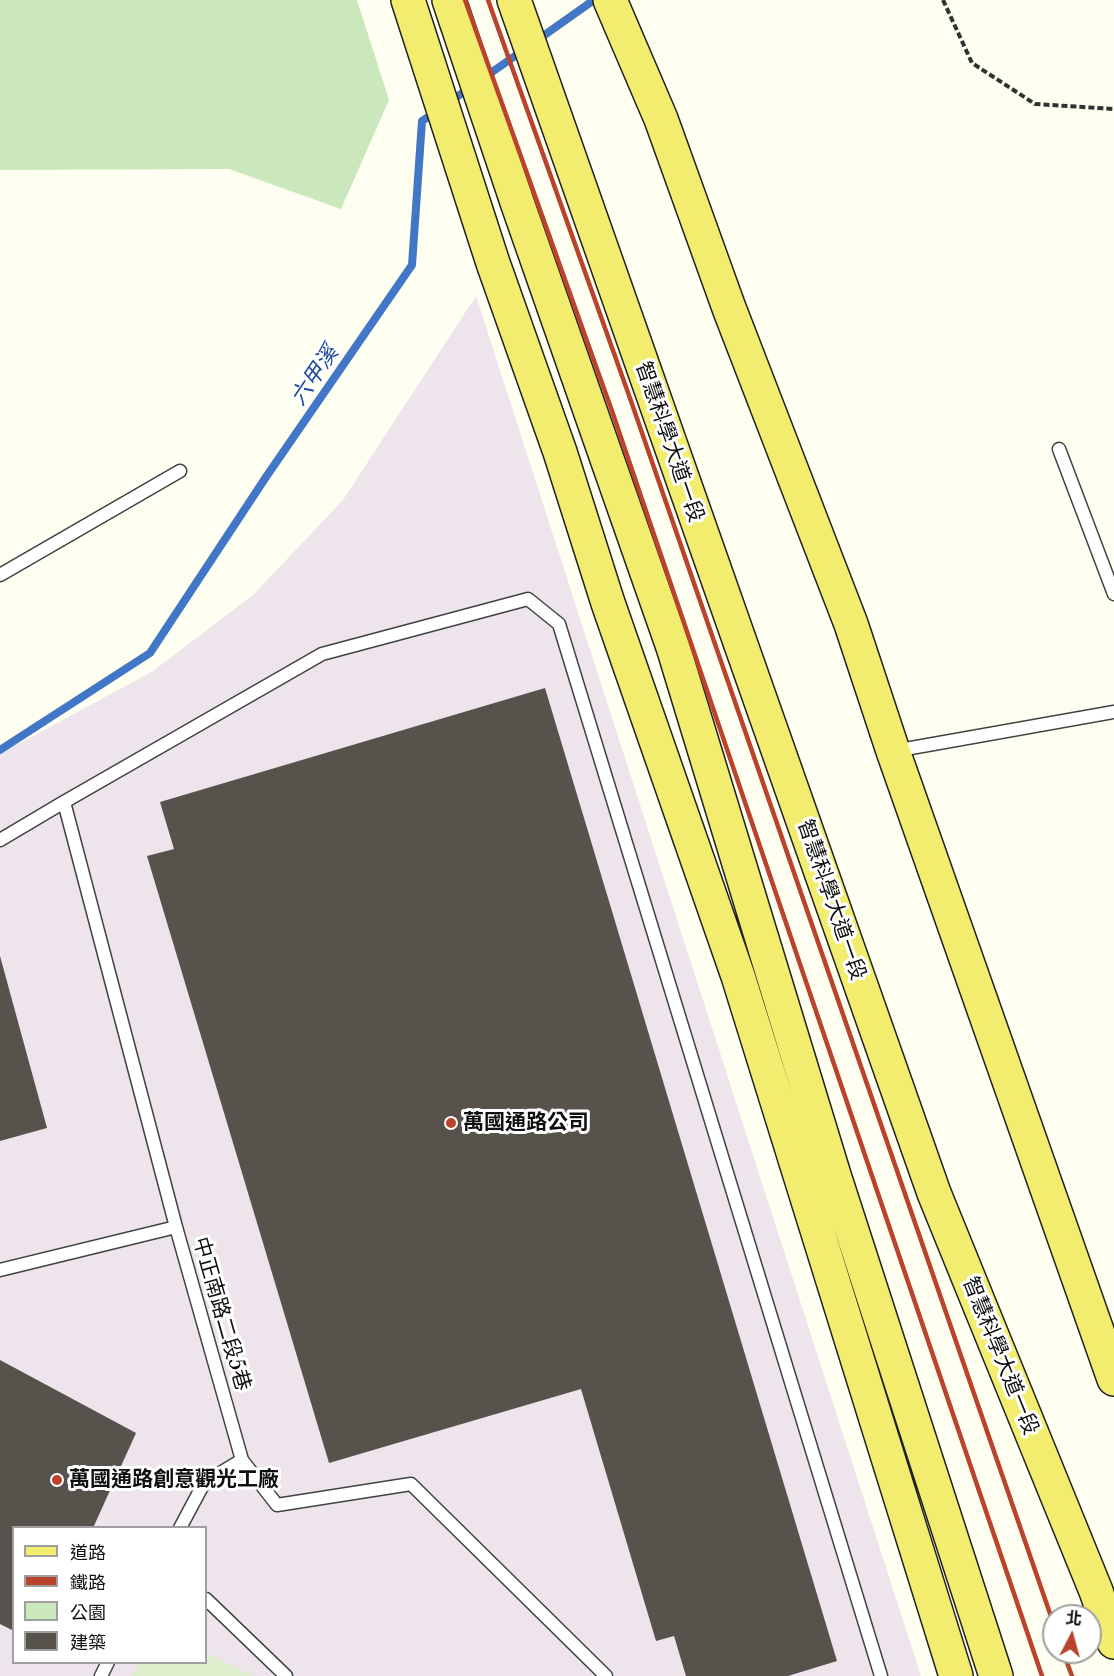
<!DOCTYPE html>
<meta charset="utf-8">
<style>
body{margin:0}
#map{position:relative;width:1114px;height:1676px;overflow:hidden;background:#fefef1;font-family:"Libre Baskerville","Noto Sans TC",serif}
canvas{display:block}
.legend{position:absolute;left:12px;top:1526px;width:195px;height:138px;box-sizing:border-box;background:#fff;border:2px solid #9f9f9f;margin:0;padding:8px 10px;list-style:none;font-size:18px;color:#0f0f0f}
.legend li{display:flex;align-items:center;gap:12px;height:30px}
.legend b{width:30px;border:2px solid #9f9f9f}
.north{position:absolute;left:1042px;top:1604px;width:60px;height:60px;box-sizing:border-box;background:#fff;border:2px solid #9f9f9f;border-radius:50%;rotate:6deg;font-size:16px;font-weight:700;line-height:24px;text-align:center;color:#0f0f0f}
.north::after{content:'';display:block;margin:auto;width:21px;height:27px;background:#b9432c;clip-path:polygon(50% 0,100% 100%,50% 72%,0 100%)}
</style>
<div id="map">
<canvas width="1114" height="1676"></canvas>
<ul class="legend">
<li><b style="height:8px;background:#f2ed6e"></b>道路</li>
<li><b style="height:8px;background:#b9432c"></b>鐵路</li>
<li><b style="height:16px;background:#cae8bc"></b>公園</li>
<li><b style="height:16px;background:#57524c"></b>建築</li>
</ul>
<div class="north">北</div>
</div>
<script>
const context = document.querySelector('canvas').getContext('2d');
context.lineJoin = 'round';
function fill(path, color) { context.fillStyle = color; context.fill(path, 'evenodd'); }
const poly = rows => new Path2D(rows.map(r => 'M' + r).join(''));
function strokePath(path, color, width, dash) { context.strokeStyle = color; context.lineWidth = width; context.lineCap = dash ? 'butt' : 'round'; context.setLineDash(dash || []); context.stroke(path); }
function label(font, color, halo, rows, align = 'center') {
  context.font = font + ' "Libre Baskerville","Noto Sans TC",serif'; context.lineWidth = 6; context.setLineDash([]); context.textBaseline = 'middle'; context.strokeStyle = halo; context.fillStyle = color; for (const [text, x, y, turn = 0] of rows) {
    context.save(); context.translate(x, y); context.rotate((+turn || 0) * Math.PI / 180); context.textAlign = isNaN(turn) ? turn : align; if (halo) context.strokeText(text, 0, 0); context.fillText(text, 0, 0); context.restore();
  }
}
const industrial = poly([
 [476,296,921,1676,0,1676,0,754,153,671,253,595,343,500],
 [14,1528,206,1528,206,1662,14,1662]
]);
const green = poly([
 [0,0,357,0,389,100,341,209,229,169,0,170]
]);
const pitch = poly([
 [206,1653,254,1676,132,1676,139,1663,206,1662]
]);
const stream = poly([
 [536,41,594,0],
 [482,79,525,49],
 [448,103,471,87],
 [0,750,150,653,266,477,412,265,422,121,437,111]
]);
const building = poly([
 [545,688,837,1661,788,1676,686,1676,674,1636,656,1641,581,1389,329,1463,147,856,174,849,160,802],
 [0,956,47,1128,0,1141],
 [0,1360,136,1433,93,1528,14,1528,14,1631,0,1624]
]);
const path = poly([
 [943,0,972,63,1035,104,1114,109]
]);
const service = poly([
 [1059,449,1114,594],
 [0,575,180,471],
 [894,751,1114,712],
 [0,840,64,802],
 [176,1227,64,802,322,654,528,599,559,624,881,1676],
 [0,1270,176,1227,242,1460,204,1483,180,1528],
 [242,1460,277,1505,411,1484,606,1676],
 [206,1599,286,1676],
 [101,1676,108,1662]
]);
const primary = poly([
 [408,0,493,263,560,452,608,603,738,976,956,1676],
 [449,0,518,205,673,647,834,1175,996,1676],
 [514,0,934,1193,1096,1591,1114,1642],
 [610,0,661,119,729,308,851,624,893,751,1114,1379]
]);
const rail = poly([
 [465,0,612,411,1042,1676],
 [488,0,631,401,1054,1625],
 [1063,1652,1072,1676]
]);
const markers = [
 [451,1123,6,"#b9432c"],
 [57,1480,6,"#b9432c"]
];
const streetNames = [
 ["智慧科學大道一段",669,442,71],
 ["智慧科學大道一段",831,900,71],
 ["中正南路二段5巷",221,1314,74],
 ["智慧科學大道一段",1000,1356,68]
];
const poiNames = [
 ["萬國通路公司",463,1123],
 ["萬國通路創意觀光工廠",69,1480]
];
const waterNames = [
 ["六甲溪",315,376,-56]
];
fill(industrial, '#ede4ec');
fill(green, '#cae8bc');
fill(pitch, '#ddefcd');
strokePath(stream, '#4277c7', 8);
fill(building, '#57524c');
strokePath(service, '#424242', 15);
strokePath(primary, '#202020', 36);
strokePath(path, '#313131', 4, [6, 3]);
strokePath(service, '#fff', 12);
strokePath(primary, '#f2ed6e', 33);
strokePath(rail, '#b9432c', 4.5);
for (const [x, y, r, color] of markers) { const dot = new Path2D(); dot.arc(x, y, r, 0, 2 * Math.PI); context.fillStyle = color; context.fill(dot); strokePath(dot, '#fff', 2); }
label('21px', '#0f0f0f', '#fff', streetNames);
label('bold 21px', '#0f0f0f', '#fff', poiNames, 'left');
label('italic 22px', '#1d4a9c', '#fff', waterNames);
</script>
